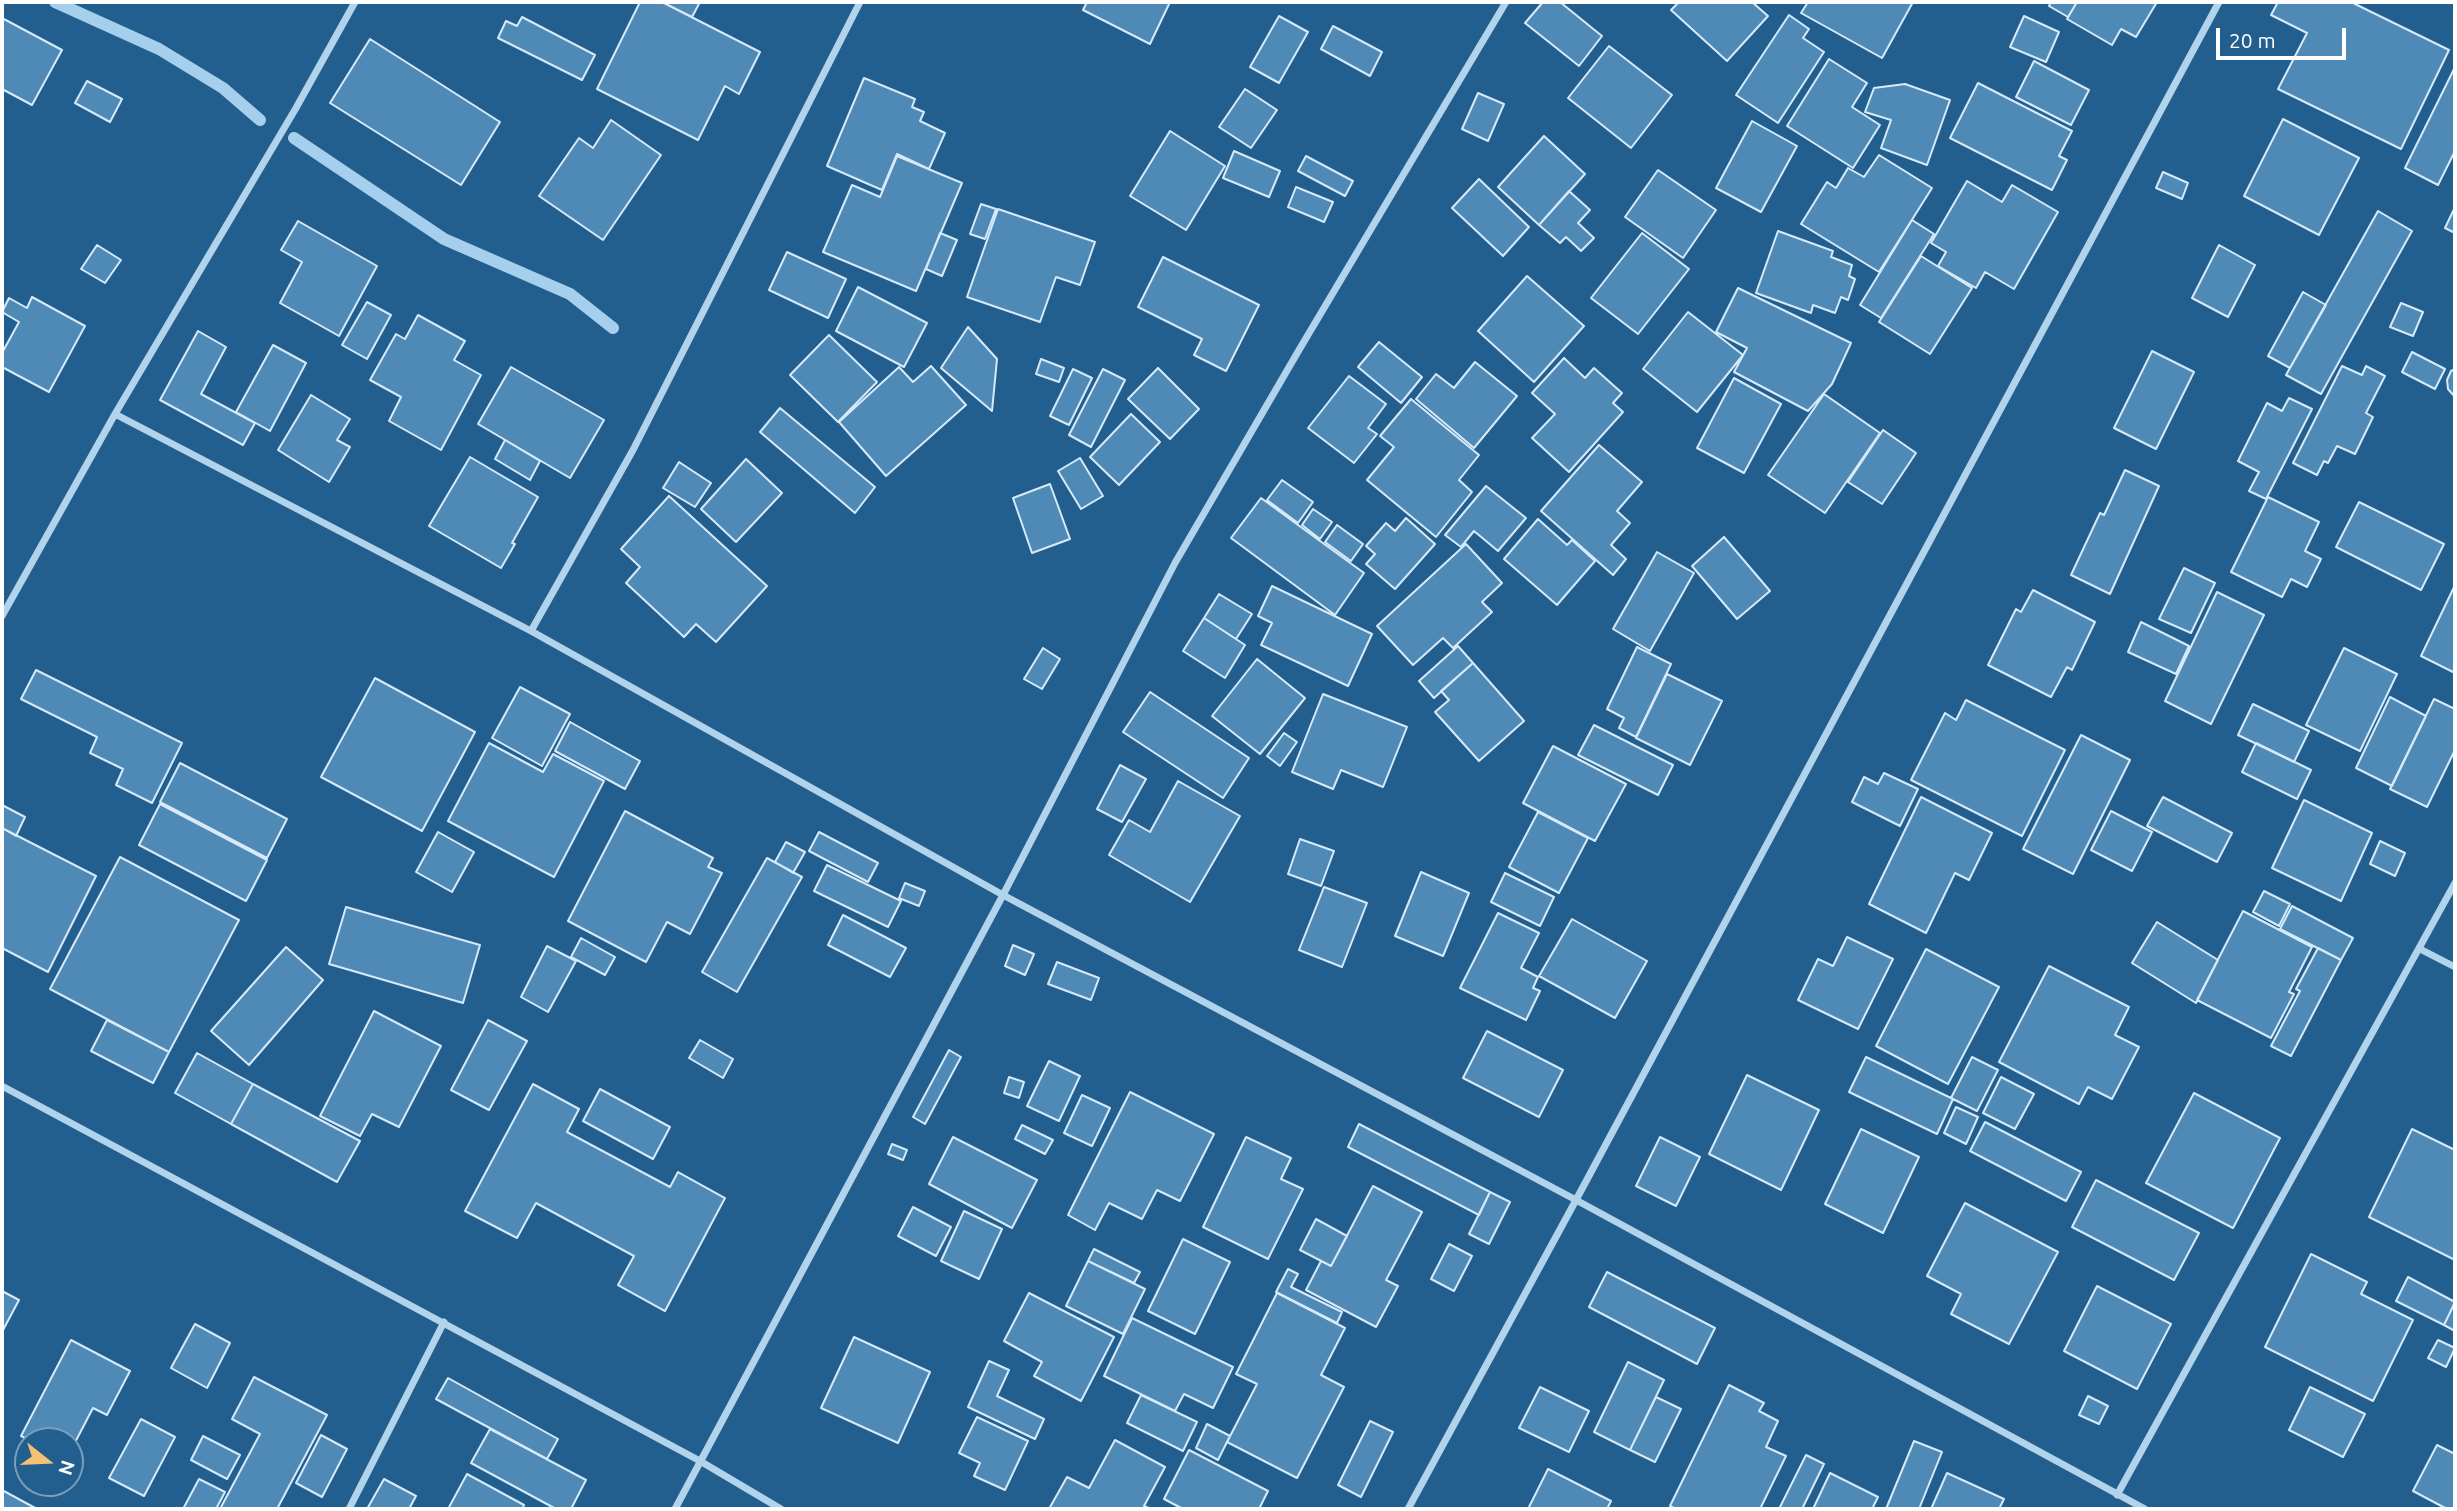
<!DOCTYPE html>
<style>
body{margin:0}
#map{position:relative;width:2457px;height:1511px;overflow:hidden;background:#225f8e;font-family:Ubuntu,sans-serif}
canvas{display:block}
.frame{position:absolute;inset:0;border:4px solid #fff;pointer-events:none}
.north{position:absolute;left:14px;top:1427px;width:70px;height:70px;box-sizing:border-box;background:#225f8e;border:2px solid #7a9fbb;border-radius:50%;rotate:108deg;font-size:19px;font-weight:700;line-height:28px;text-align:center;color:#fff}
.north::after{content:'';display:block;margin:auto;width:24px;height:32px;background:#f8c073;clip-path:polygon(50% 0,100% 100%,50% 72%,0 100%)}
.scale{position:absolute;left:2216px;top:28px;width:130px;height:32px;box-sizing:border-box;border:4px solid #fff;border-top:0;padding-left:9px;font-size:21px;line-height:24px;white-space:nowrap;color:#fff;-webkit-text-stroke:5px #225f8e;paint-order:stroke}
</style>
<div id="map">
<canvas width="2457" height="1511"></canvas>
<div class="frame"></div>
<div class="north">N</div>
<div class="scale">20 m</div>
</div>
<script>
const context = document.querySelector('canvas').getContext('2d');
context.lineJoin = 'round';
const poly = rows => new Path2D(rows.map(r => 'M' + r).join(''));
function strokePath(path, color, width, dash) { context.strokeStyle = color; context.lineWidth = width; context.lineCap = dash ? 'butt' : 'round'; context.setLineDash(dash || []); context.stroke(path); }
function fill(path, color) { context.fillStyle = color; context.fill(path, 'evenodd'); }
const stream = poly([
 [55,2,159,49,223,88,260,120],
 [294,138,444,239,570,294,613,328]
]);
const building = poly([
 [640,2,662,2,760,52,739,94,725,86,698,140,597,89,640,2],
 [662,2,700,2,692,17,662,2],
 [1087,2,1170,2,1150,44,1083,10,1087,2],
 [1543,2,1560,2,1602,36,1579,66,1525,23,1543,2],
 [1679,2,1752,2,1768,16,1727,61,1671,10,1679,2],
 [1808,2,1913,2,1882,58,1801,13,1808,2],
 [2051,2,2077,2,2068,17,2049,6,2051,2],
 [2077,2,2157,2,2136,37,2121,29,2112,45,2067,19,2077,2],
 [2278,2,2351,2,2449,50,2401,149,2278,89,2307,33,2271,15,2278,2],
 [1789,15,1809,29,1803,38,1824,52,1778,123,1736,95,1789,15],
 [1279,16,1308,32,1279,83,1250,67,1279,16],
 [2024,16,2059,32,2046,62,2010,47,2024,16],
 [522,17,595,55,582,80,498,38,506,21,517,26,522,17],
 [2,18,62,50,32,105,2,89,2,18],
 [1333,26,1382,52,1370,76,1321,49,1333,26],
 [370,39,500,122,461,185,330,103,370,39],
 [1609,46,1672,95,1631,148,1568,98,1609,46],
 [1829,59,1867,83,1852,107,1880,125,1853,168,1787,126,1829,59],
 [2034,61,2089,90,2071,125,2016,97,2034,61],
 [2455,67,2455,151,2438,185,2405,168,2455,67],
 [864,78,915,99,912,107,924,112,920,121,945,133,929,169,897,154,882,190,827,166,864,78],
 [87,81,122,99,110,122,75,103,87,81],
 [1978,83,2072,131,2059,156,2067,160,2052,190,1950,138,1978,83],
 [1905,84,1950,100,1927,165,1881,148,1891,120,1865,112,1874,88,1905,84],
 [1245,89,1277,110,1251,148,1219,127,1245,89],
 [1478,93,1504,104,1488,141,1462,129,1478,93],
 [2283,119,2359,158,2319,235,2244,196,2283,119],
 [611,120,661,155,603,240,539,196,579,138,593,148,611,120],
 [1752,121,1797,146,1761,212,1716,188,1752,121],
 [1170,131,1225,166,1186,230,1130,196,1170,131],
 [1544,136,1585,174,1539,225,1498,187,1544,136],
 [1234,151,1280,171,1269,197,1223,178,1234,151],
 [1879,155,1932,188,1879,272,1801,224,1827,182,1836,188,1848,168,1864,177,1879,155],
 [897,156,962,183,916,291,823,252,852,185,880,197,897,156],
 [1306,156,1353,181,1345,196,1298,171,1306,156],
 [1658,170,1716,210,1683,258,1625,217,1658,170],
 [2163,172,2188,183,2182,199,2156,188,2163,172],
 [1479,179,1529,227,1503,256,1452,208,1479,179],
 [1967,181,2002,202,2012,185,2058,212,2014,289,1985,272,1976,288,1938,266,1946,252,1931,243,1967,181],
 [1296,187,1333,202,1324,222,1288,207,1296,187],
 [1569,191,1590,210,1578,223,1594,238,1581,251,1566,237,1560,243,1539,225,1569,191],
 [981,204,996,209,985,239,970,234,981,204],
 [2455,207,2455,233,2445,228,2455,207],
 [998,209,1095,242,1080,285,1056,277,1040,322,967,297,998,209],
 [2378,211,2412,231,2321,394,2286,375,2378,211],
 [1912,220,1934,234,1881,318,1860,305,1912,220],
 [298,221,377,266,339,336,280,303,302,262,281,250,298,221],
 [1778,231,1833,251,1831,257,1852,265,1849,276,1855,279,1848,300,1841,297,1835,313,1813,305,1811,313,1756,293,1778,231],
 [940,233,957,240,942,276,926,269,940,233],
 [1642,233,1689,269,1638,334,1591,298,1642,233],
 [97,245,121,260,105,283,81,269,97,245],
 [2219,245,2255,265,2228,317,2192,298,2219,245],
 [787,252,846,279,828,318,769,290,787,252],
 [1921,256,1972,288,1930,354,1879,322,1921,256],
 [1163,257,1259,305,1226,371,1194,355,1202,339,1138,307,1163,257],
 [1527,276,1584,326,1534,382,1478,331,1527,276],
 [858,287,927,323,904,367,836,331,858,287],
 [1738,288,1851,343,1832,384,1808,411,1734,372,1747,348,1716,332,1738,288],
 [2303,292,2326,305,2290,368,2268,356,2303,292],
 [32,297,85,326,49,392,2,367,2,353,19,322,2,312,9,298,27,308,32,297],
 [367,302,391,315,367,359,342,345,367,302],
 [2401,303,2423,312,2413,336,2390,327,2401,303],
 [1688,312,1743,355,1697,412,1643,369,1688,312],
 [418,315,465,341,454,360,481,375,441,450,389,421,401,397,370,380,396,334,405,339,418,315],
 [968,327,997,359,992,411,941,368,968,327],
 [198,331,226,347,201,394,255,423,243,445,160,400,198,331],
 [829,335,877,382,838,422,790,375,829,335],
 [1379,342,1422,377,1401,403,1358,367,1379,342],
 [273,345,306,363,270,431,236,412,273,345],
 [2152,351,2194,372,2156,449,2114,428,2152,351],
 [2412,352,2445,369,2435,389,2402,372,2412,352],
 [1564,358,1585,378,1594,368,1622,393,1613,403,1623,412,1569,472,1532,438,1555,414,1532,393,1564,358],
 [1041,359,1064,368,1059,382,1036,374,1041,359],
 [1475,362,1517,396,1474,448,1416,399,1436,374,1454,388,1475,362],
 [931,366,966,405,886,476,839,422,899,367,913,382,931,366],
 [2342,366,2362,375,2366,366,2385,376,2366,413,2373,417,2355,454,2337,446,2328,463,2324,461,2317,475,2293,463,2342,366],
 [511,367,604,420,570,478,478,424,511,367],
 [1158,368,1199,409,1170,439,1128,399,1158,368],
 [1073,369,1092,378,1069,425,1050,416,1073,369],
 [1103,369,1125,380,1091,447,1069,435,1103,369],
 [2455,369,2455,397,2448,389,2447,380,2451,371,2455,369],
 [1349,376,1386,404,1368,428,1377,434,1354,463,1308,428,1349,376],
 [1734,378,1781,404,1744,473,1697,448,1734,378],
 [1824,394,1880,433,1825,513,1768,475,1824,394],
 [311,395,350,419,337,440,350,447,329,482,278,450,311,395],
 [2289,398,2312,409,2266,499,2249,491,2259,472,2238,461,2267,403,2282,411,2289,398],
 [1411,399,1479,455,1459,480,1472,492,1436,537,1367,480,1394,447,1380,436,1411,399],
 [780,408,875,487,855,513,760,432,780,408],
 [1131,414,1160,442,1119,485,1090,457,1131,414],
 [1883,430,1916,453,1882,504,1848,482,1883,430],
 [505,440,540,461,530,480,495,459,505,440],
 [1599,445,1642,482,1617,511,1630,523,1611,545,1626,559,1613,575,1541,511,1599,445],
 [470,457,538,497,512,543,515,544,501,568,429,526,470,457],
 [1080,458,1103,496,1081,509,1058,471,1080,458],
 [746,459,782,493,736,542,701,509,746,459],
 [679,462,711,483,695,507,663,488,679,462],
 [2125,470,2159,486,2110,594,2071,575,2100,513,2104,515,2125,470],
 [1282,480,1313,502,1298,523,1267,500,1282,480],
 [1050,484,1070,539,1032,553,1013,498,1050,484],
 [1486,486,1526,518,1498,551,1474,531,1461,547,1445,535,1486,486],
 [669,496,767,586,716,642,696,624,684,637,626,583,640,567,621,549,669,496],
 [2268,497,2319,522,2305,551,2321,559,2307,587,2291,579,2282,597,2231,572,2268,497],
 [1261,498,1364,573,1335,615,1231,538,1261,498],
 [2359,502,2444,544,2421,590,2336,547,2359,502],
 [1313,509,1332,522,1320,539,1302,525,1313,509],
 [1406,518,1435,544,1395,589,1366,564,1375,554,1366,546,1386,523,1395,531,1406,518],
 [1538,519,1567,545,1572,540,1595,561,1557,605,1504,559,1538,519],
 [1337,525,1363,544,1351,561,1325,542,1337,525],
 [1724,537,1770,591,1737,619,1692,566,1724,537],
 [1466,544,1502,583,1482,602,1492,612,1453,648,1443,638,1413,665,1377,626,1466,544],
 [1657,552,1694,573,1650,651,1613,629,1657,552],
 [2184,568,2215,583,2191,633,2159,619,2184,568],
 [2455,585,2455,673,2421,656,2455,585],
 [1272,586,1372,634,1348,686,1261,645,1272,623,1258,616,1272,586],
 [2033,590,2095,622,2072,670,2067,667,2051,697,1988,665,2016,609,2021,612,2033,590],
 [2217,592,2264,615,2211,724,2165,701,2217,592],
 [1219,594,1252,614,1236,639,1204,618,1219,594],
 [1204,618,1245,645,1225,678,1183,651,1204,618],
 [2141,622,2189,646,2176,674,2128,652,2141,622],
 [1458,646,1473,663,1434,698,1419,681,1458,646],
 [1637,647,1671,664,1636,737,1619,728,1624,718,1607,709,1637,647],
 [1043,648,1060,659,1042,689,1024,679,1043,648],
 [2344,648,2397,674,2360,751,2306,725,2344,648],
 [1257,659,1305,698,1260,754,1212,716,1257,659],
 [1473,663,1524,721,1479,761,1435,712,1449,700,1441,691,1473,663],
 [36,670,182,743,152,803,116,785,123,769,90,753,97,737,21,699,36,670],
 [1667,674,1722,701,1690,765,1636,738,1667,674],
 [375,678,475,732,422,831,321,777,375,678],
 [520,687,570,714,542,766,492,738,520,687],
 [1150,692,1249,758,1223,798,1123,732,1150,692],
 [1323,694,1407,727,1383,787,1341,770,1333,789,1292,772,1323,694],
 [2390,697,2426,716,2392,786,2356,768,2390,697],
 [2434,699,2455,709,2455,750,2427,807,2390,789,2434,699],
 [1966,700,2065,750,2022,836,1911,780,1945,713,1956,720,1966,700],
 [2253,704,2309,731,2294,762,2238,735,2253,704],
 [570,722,640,761,625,789,555,751,570,722],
 [1594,725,1673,765,1658,795,1578,755,1594,725],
 [1284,733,1297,742,1280,766,1267,756,1284,733],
 [2081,735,2130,760,2073,874,2023,849,2081,735],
 [489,743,543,772,553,754,604,781,554,877,448,821,489,743],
 [2256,743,2311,770,2297,799,2242,772,2256,743],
 [1553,746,1626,784,1595,841,1523,803,1553,746],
 [180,763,287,819,267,858,160,802,180,763],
 [1120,765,1146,779,1122,822,1097,809,1120,765],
 [1884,773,1918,789,1900,826,1852,802,1864,777,1878,784,1884,773],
 [1178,781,1240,816,1190,902,1109,855,1129,820,1150,832,1178,781],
 [1921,797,1992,833,1969,880,1955,873,1926,933,1869,904,1921,797],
 [2163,797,2232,833,2217,862,2147,826,2163,797],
 [2304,800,2372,833,2341,901,2272,868,2304,800],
 [160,804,267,860,246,901,139,845,160,804],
 [2,805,25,817,16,836,2,828,2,805],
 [625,811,713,858,708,867,722,873,690,934,667,922,646,962,568,921,625,811],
 [2111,811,2152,832,2132,871,2091,850,2111,811],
 [1538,812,1588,838,1559,893,1509,867,1538,812],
 [2,828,96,876,48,972,2,948,2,828],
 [438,832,474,852,452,892,416,872,438,832],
 [819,832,878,863,868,882,809,851,819,832],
 [1300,839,1334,851,1321,886,1288,874,1300,839],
 [2380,841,2405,853,2395,876,2370,864,2380,841],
 [786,842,805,852,793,873,775,862,786,842],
 [120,857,239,920,169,1052,50,989,120,857],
 [767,858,802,877,737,992,702,972,767,858],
 [827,865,901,901,888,927,814,891,827,865],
 [1421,872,1469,893,1443,956,1395,936,1421,872],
 [1505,873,1554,897,1540,926,1491,902,1505,873],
 [905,883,925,891,919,906,899,898,905,883],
 [1324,887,1367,903,1342,967,1299,950,1324,887],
 [2264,891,2290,904,2279,926,2253,912,2264,891],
 [2292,906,2353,938,2341,960,2280,929,2292,906],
 [346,907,480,945,463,1003,329,964,346,907],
 [2243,911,2312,947,2289,992,2294,994,2271,1038,2197,1000,2243,911],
 [1498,913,1539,933,1521,968,1538,977,1533,988,1540,991,1526,1020,1460,988,1498,913],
 [843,915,906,948,890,977,828,945,843,915],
 [1572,919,1647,961,1615,1018,1539,976,1572,919],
 [2157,922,2218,960,2196,1003,2132,963,2157,922],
 [1847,937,1893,959,1858,1029,1798,1000,1818,959,1833,966,1847,937],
 [581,938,615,957,605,975,571,957,581,938],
 [1013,945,1034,954,1025,975,1005,966,1013,945],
 [547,946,576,961,548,1012,521,997,547,946],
 [286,947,323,980,249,1065,211,1031,286,947],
 [2318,948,2341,960,2291,1056,2271,1046,2300,991,2296,989,2318,948],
 [1926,949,1999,987,1948,1084,1876,1046,1926,949],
 [1057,962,1099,978,1091,1000,1048,984,1057,962],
 [2049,966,2129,1007,2115,1035,2139,1047,2112,1099,2088,1087,2079,1104,1999,1062,2049,966],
 [374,1011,441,1046,399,1127,372,1114,360,1136,320,1116,374,1011],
 [107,1020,169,1052,153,1083,91,1051,107,1020],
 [488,1020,527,1041,489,1110,451,1090,488,1020],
 [1487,1031,1563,1070,1539,1117,1463,1078,1487,1031],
 [700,1040,733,1059,723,1078,689,1058,700,1040],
 [949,1050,961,1057,925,1124,913,1117,949,1050],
 [197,1053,253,1084,231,1124,175,1093,197,1053],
 [1866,1057,1953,1099,1937,1134,1849,1092,1866,1057],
 [1972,1057,1998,1070,1977,1111,1951,1098,1972,1057],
 [1049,1061,1080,1076,1059,1121,1027,1106,1049,1061],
 [1747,1075,1819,1110,1781,1190,1709,1154,1747,1075],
 [1009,1077,1024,1082,1019,1098,1004,1093,1009,1077],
 [2001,1077,2034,1094,2015,1129,1983,1113,2001,1077],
 [253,1084,360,1141,337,1182,231,1124,253,1084],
 [533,1084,579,1109,567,1132,670,1187,678,1172,725,1198,665,1311,618,1285,634,1256,536,1203,517,1238,465,1211,533,1084],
 [600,1089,670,1127,653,1159,583,1121,600,1089],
 [1130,1092,1214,1134,1180,1201,1157,1190,1142,1219,1109,1203,1095,1230,1068,1215,1130,1092],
 [2194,1093,2280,1138,2233,1228,2146,1183,2194,1093],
 [1082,1095,1110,1108,1092,1146,1064,1133,1082,1095],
 [1956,1107,1978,1117,1966,1144,1944,1133,1956,1107],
 [1985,1122,2081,1172,2066,1201,1970,1151,1985,1122],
 [1359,1124,1490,1192,1479,1215,1348,1147,1359,1124],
 [1022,1125,1053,1140,1045,1154,1015,1139,1022,1125],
 [1861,1129,1919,1157,1883,1233,1825,1204,1861,1129],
 [2412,1129,2455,1150,2455,1260,2369,1217,2412,1129],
 [953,1137,1037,1180,1012,1228,929,1184,953,1137],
 [1246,1137,1291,1158,1281,1179,1303,1189,1268,1259,1203,1227,1246,1137],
 [1660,1137,1700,1157,1676,1206,1636,1186,1660,1137],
 [892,1144,907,1150,903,1160,888,1154,892,1144],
 [2096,1180,2199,1233,2174,1280,2072,1227,2096,1180],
 [1373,1186,1422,1212,1386,1280,1398,1286,1376,1327,1306,1290,1321,1261,1331,1266,1373,1186],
 [1490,1192,1510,1202,1489,1244,1469,1234,1490,1192],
 [1965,1203,2058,1252,2009,1344,1951,1314,1961,1294,1927,1276,1965,1203],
 [913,1207,951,1227,936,1256,898,1236,913,1207],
 [964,1211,1002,1229,979,1279,941,1261,964,1211],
 [1316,1219,1347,1236,1331,1266,1300,1250,1316,1219],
 [1183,1239,1230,1262,1195,1334,1148,1311,1183,1239],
 [1449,1244,1472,1256,1454,1291,1431,1279,1449,1244],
 [1094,1249,1140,1272,1134,1283,1088,1261,1094,1249],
 [2311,1254,2367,1282,2361,1294,2413,1320,2373,1401,2265,1347,2311,1254],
 [1088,1261,1145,1289,1123,1334,1066,1306,1088,1261],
 [1288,1269,1298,1274,1291,1287,1342,1312,1337,1323,1276,1292,1288,1269],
 [1607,1272,1715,1328,1697,1364,1589,1307,1607,1272],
 [2408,1277,2455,1302,2444,1325,2396,1301,2408,1277],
 [2097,1286,2171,1324,2137,1389,2064,1351,2097,1286],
 [2,1291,19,1300,2,1332,2,1291],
 [1029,1293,1114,1337,1081,1401,1034,1376,1042,1362,1004,1341,1029,1293],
 [1277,1293,1345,1328,1321,1375,1344,1387,1297,1478,1227,1442,1257,1384,1236,1374,1277,1293],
 [2455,1302,2455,1331,2444,1325,2455,1302],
 [1132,1318,1233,1367,1213,1408,1184,1394,1175,1411,1104,1376,1132,1318],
 [195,1324,230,1343,207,1388,171,1368,195,1324],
 [854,1337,930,1372,898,1443,821,1408,854,1337],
 [71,1340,130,1371,107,1415,93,1408,70,1452,70,1441,31,1441,21,1436,71,1340],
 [2438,1340,2455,1348,2446,1367,2428,1358,2438,1340],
 [989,1361,1009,1370,997,1396,1044,1419,1035,1439,968,1407,989,1361],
 [1628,1362,1664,1380,1630,1450,1594,1432,1628,1362],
 [254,1377,327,1415,277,1509,220,1509,260,1434,232,1419,254,1377],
 [448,1378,558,1439,547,1459,436,1399,448,1378],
 [1729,1385,1764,1403,1759,1411,1778,1421,1766,1447,1786,1456,1760,1509,1676,1509,1670,1506,1729,1385],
 [1540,1387,1589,1411,1569,1452,1519,1428,1540,1387],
 [2310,1387,2365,1414,2343,1457,2289,1430,2310,1387],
 [1141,1395,1197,1422,1183,1451,1127,1423,1141,1395],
 [2088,1396,2108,1406,2099,1424,2079,1415,2088,1396],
 [1656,1397,1681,1409,1655,1462,1630,1450,1656,1397],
 [977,1417,1028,1441,1005,1490,974,1476,980,1463,959,1453,977,1417],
 [141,1419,175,1437,144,1496,109,1478,141,1419],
 [1370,1421,1393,1432,1361,1497,1338,1485,1370,1421],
 [1207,1424,1230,1436,1218,1460,1196,1448,1207,1424],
 [490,1429,586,1480,571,1509,556,1509,471,1463,490,1429],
 [321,1435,347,1449,322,1497,296,1483,321,1435],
 [203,1436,240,1455,227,1479,191,1460,203,1436],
 [1115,1440,1165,1467,1144,1506,1151,1509,1049,1509,1067,1477,1089,1488,1115,1440],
 [1914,1441,1942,1452,1919,1509,1886,1509,1914,1441],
 [2437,1445,2455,1454,2455,1509,2447,1509,2413,1491,2437,1445],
 [1189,1450,1268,1491,1259,1509,1183,1509,1164,1499,1189,1450],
 [1806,1455,1824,1464,1802,1509,1779,1509,1806,1455],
 [1548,1469,1611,1501,1607,1509,1528,1509,1548,1469],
 [1830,1473,1878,1497,1872,1509,1813,1509,1830,1473],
 [1947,1473,2004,1499,1999,1509,1931,1509,1947,1473],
 [467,1474,524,1505,522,1509,448,1509,467,1474],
 [199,1479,225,1492,216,1509,183,1509,199,1479],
 [384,1479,416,1496,409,1509,367,1509,384,1479],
 [2,1490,37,1509,2,1509,2,1490]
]);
const minor = poly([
 [115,414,531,631,1003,895,1576,1200,2145,1509],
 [2,616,115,414,296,108,355,2],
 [531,631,633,450,860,2],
 [2420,949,2455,967],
 [2,1086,700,1461,781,1509],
 [2117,1495,2455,883],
 [349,1509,444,1322],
 [675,1509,1003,895,1175,563,1299,350,1506,2],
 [1408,1509,1576,1200,2219,2]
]);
strokePath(stream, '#a5cfed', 12);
fill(building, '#4f8ab7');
strokePath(building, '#d6eaf9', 2);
strokePath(minor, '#b1d3ec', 7);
</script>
